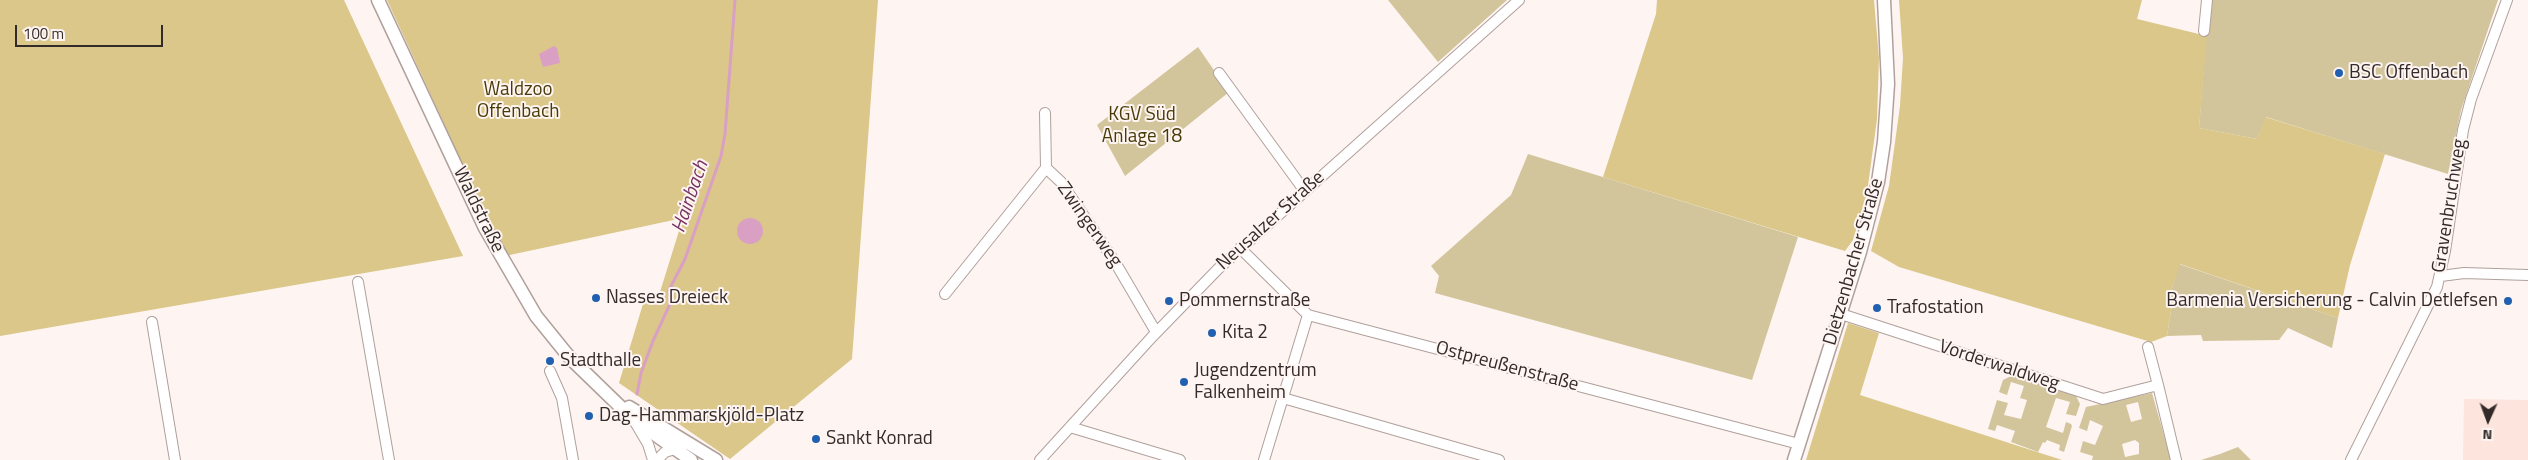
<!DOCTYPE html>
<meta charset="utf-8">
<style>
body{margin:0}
#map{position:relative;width:2528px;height:460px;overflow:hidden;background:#fef4f1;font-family:"Titillium Web",sans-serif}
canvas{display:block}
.north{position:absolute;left:2463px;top:395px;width:50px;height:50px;-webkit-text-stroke:4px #fef4f1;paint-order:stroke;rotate:182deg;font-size:14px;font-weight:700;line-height:20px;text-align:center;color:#322b29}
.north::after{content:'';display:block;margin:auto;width:18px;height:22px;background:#322b29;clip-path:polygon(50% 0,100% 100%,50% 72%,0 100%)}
.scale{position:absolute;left:15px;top:25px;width:148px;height:22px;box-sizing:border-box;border:2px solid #322b29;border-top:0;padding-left:6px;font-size:15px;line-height:18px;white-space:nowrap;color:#322b29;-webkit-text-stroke:4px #fef4f1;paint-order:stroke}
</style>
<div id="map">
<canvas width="2528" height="460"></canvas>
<div class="north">N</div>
<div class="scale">100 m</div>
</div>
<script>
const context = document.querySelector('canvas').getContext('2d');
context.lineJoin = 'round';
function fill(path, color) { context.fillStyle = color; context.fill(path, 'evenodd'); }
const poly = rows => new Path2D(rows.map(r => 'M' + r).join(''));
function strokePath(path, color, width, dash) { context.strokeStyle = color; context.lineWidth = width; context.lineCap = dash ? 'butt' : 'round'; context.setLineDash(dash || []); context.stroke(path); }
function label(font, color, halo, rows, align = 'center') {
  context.font = font + ' "Titillium Web",sans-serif'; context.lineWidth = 4; context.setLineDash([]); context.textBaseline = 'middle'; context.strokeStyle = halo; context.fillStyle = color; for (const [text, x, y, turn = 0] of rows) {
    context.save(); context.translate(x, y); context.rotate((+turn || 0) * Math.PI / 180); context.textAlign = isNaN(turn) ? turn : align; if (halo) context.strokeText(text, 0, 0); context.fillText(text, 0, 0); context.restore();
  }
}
const built = poly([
 [2464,399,2528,400,2528,460,2463,460]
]);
const green = poly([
 [1388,0,1507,0,1438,62],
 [2209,0,2498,0,2461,110,2448,174,2266,117,2257,139,2199,128],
 [1198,47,1229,92,1125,176,1097,125],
 [1528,154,1798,237,1752,380,1435,293,1439,276,1431,266,1511,195],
 [2179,264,2338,318,2332,348,2288,328,2279,340,2203,341,2201,335,2167,336,2172,304,2172,288],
 [2011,376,2014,376,2075,394,2080,404,2076,416,2066,414,2070,402,2056,398,2046,427,2063,433,2066,422,2071,424,2072,426,2064,452,2059,450,2060,445,2047,440,2045,443,2043,442,2038,452,2011,442,2015,431,1997,425,1995,431,1988,429,1997,400,2008,403,2004,415,2021,419,2027,400,2020,398,2024,386,2011,382,2007,395,1999,392,2003,380],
 [2152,393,2171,460,2092,460,2093,456,2080,452,2083,441,2095,445,2103,426,2090,420,2087,431,2079,428,2086,407],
 [2138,402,2142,419,2131,422,2126,405],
 [2135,440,2139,443,2139,454,2125,457,2122,444],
 [2238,447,2251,460,2201,460,2220,454]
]);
const forest = poly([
 [0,0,344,0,463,256,0,336],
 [387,0,878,0,852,359,730,459,619,383,643,304,660,292,683,218,505,256],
 [1657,0,1874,0,1879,58,1877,119,1867,193,1853,240,1845,251,1603,177,1656,14],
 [1899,0,2142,0,2137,19,2207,36,2199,128,2257,139,2265,117,2385,154,2350,265,2338,318,2180,264,2172,288,2172,304,2167,336,2151,342,1899,267,1871,251,1889,186,1900,106,1903,58],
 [1848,323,1879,333,1860,395,2062,460,1806,460]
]);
const water = poly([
 [554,46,557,48,560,63,543,67,539,54],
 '737 231a13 13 0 1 1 26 0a13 13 0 1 1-26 0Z'
]);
const stream = poly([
 [637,394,641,373,653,341,670,304,669,290,685,259,721,156,725,134,735,0]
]);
const minor = poly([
 [2204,31,2207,0],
 [1219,73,1304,190],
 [1045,113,1046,168,1061,182,1115,262,1156,332],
 [1240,248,1308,315,1799,444],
 [2441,276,2464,273,2528,275],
 [358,282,389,460],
 [945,294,1046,168],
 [1841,314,2103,399,2158,385,2176,460],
 [152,322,175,460],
 [2148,347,2158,385],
 [550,371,562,398,573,460],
 [1283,398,1499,460],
 [635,422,648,444,653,460],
 [1070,427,1180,460],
 [657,460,665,452,681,447],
 [1040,460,1152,337,1218,269,1519,0],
 [1264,460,1308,315],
 [2351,460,2437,287,2445,251,2463,130,2471,99,2507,0]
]);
const major = poly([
 [378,0,485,228,536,316,570,358,633,419,691,460],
 [629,407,716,460],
 [1794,460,1860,252,1878,182,1884,142,1888,84,1884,0]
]);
const markers = [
 [2339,73,5,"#215fb0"],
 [596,298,5,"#215fb0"],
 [1169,301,5,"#215fb0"],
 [2508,301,5,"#215fb0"],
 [1877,308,5,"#215fb0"],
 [1212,333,5,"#215fb0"],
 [550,361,5,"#215fb0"],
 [1184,382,5,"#215fb0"],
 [589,416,5,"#215fb0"],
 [816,439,5,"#215fb0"]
];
const poiNames = [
 ["BSC Offenbach",2349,73],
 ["Nasses Dreieck",606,298],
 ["Pommernstraße",1179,301],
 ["Barmenia Versicherung - Calvin Detlefsen",2498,301,"right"],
 ["Trafostation",1887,308],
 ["Kita 2",1222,333],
 ["Stadthalle",560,361],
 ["Jugendzentrum",1194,371],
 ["Falkenheim",1194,393],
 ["Dag-Hammarskjöld-Platz",599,416],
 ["Sankt Konrad",826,439]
];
const parkNames = [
 ["Waldzoo",518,90],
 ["Offenbach",518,112],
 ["KGV Süd",1142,115],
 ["Anlage 18",1142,137]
];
const streetNames = [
 ["Gravenbruchweg",2450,206,-81],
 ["Waldstraße",478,210,64],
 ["Neusalzer Straße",1271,221,-42],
 ["Zwingerweg",1089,225,55],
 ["Dietzenbacher Straße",1854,262,-74],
 ["Vorderwaldweg",1999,366,18],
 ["Ostpreußenstraße",1507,367,15]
];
const waterNames = [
 ["Hainbach",691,197,-71]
];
fill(built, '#fde4dc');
fill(green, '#d2c59b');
fill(forest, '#dac789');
fill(water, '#daa0c4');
strokePath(stream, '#daa0c4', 3);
strokePath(minor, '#b0a09c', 12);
strokePath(major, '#b0a09c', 15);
strokePath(minor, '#fff', 10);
strokePath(major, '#fff', 12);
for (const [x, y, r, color] of markers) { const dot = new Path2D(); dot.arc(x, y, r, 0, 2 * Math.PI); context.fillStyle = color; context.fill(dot); strokePath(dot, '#fef4f1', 2); }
label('19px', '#322b29', '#fef4f1', poiNames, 'left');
label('19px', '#483b08', '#fef4f1', parkNames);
label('19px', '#322b29', '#fef4f1', streetNames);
label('italic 20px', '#783463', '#fef4f1', waterNames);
</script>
